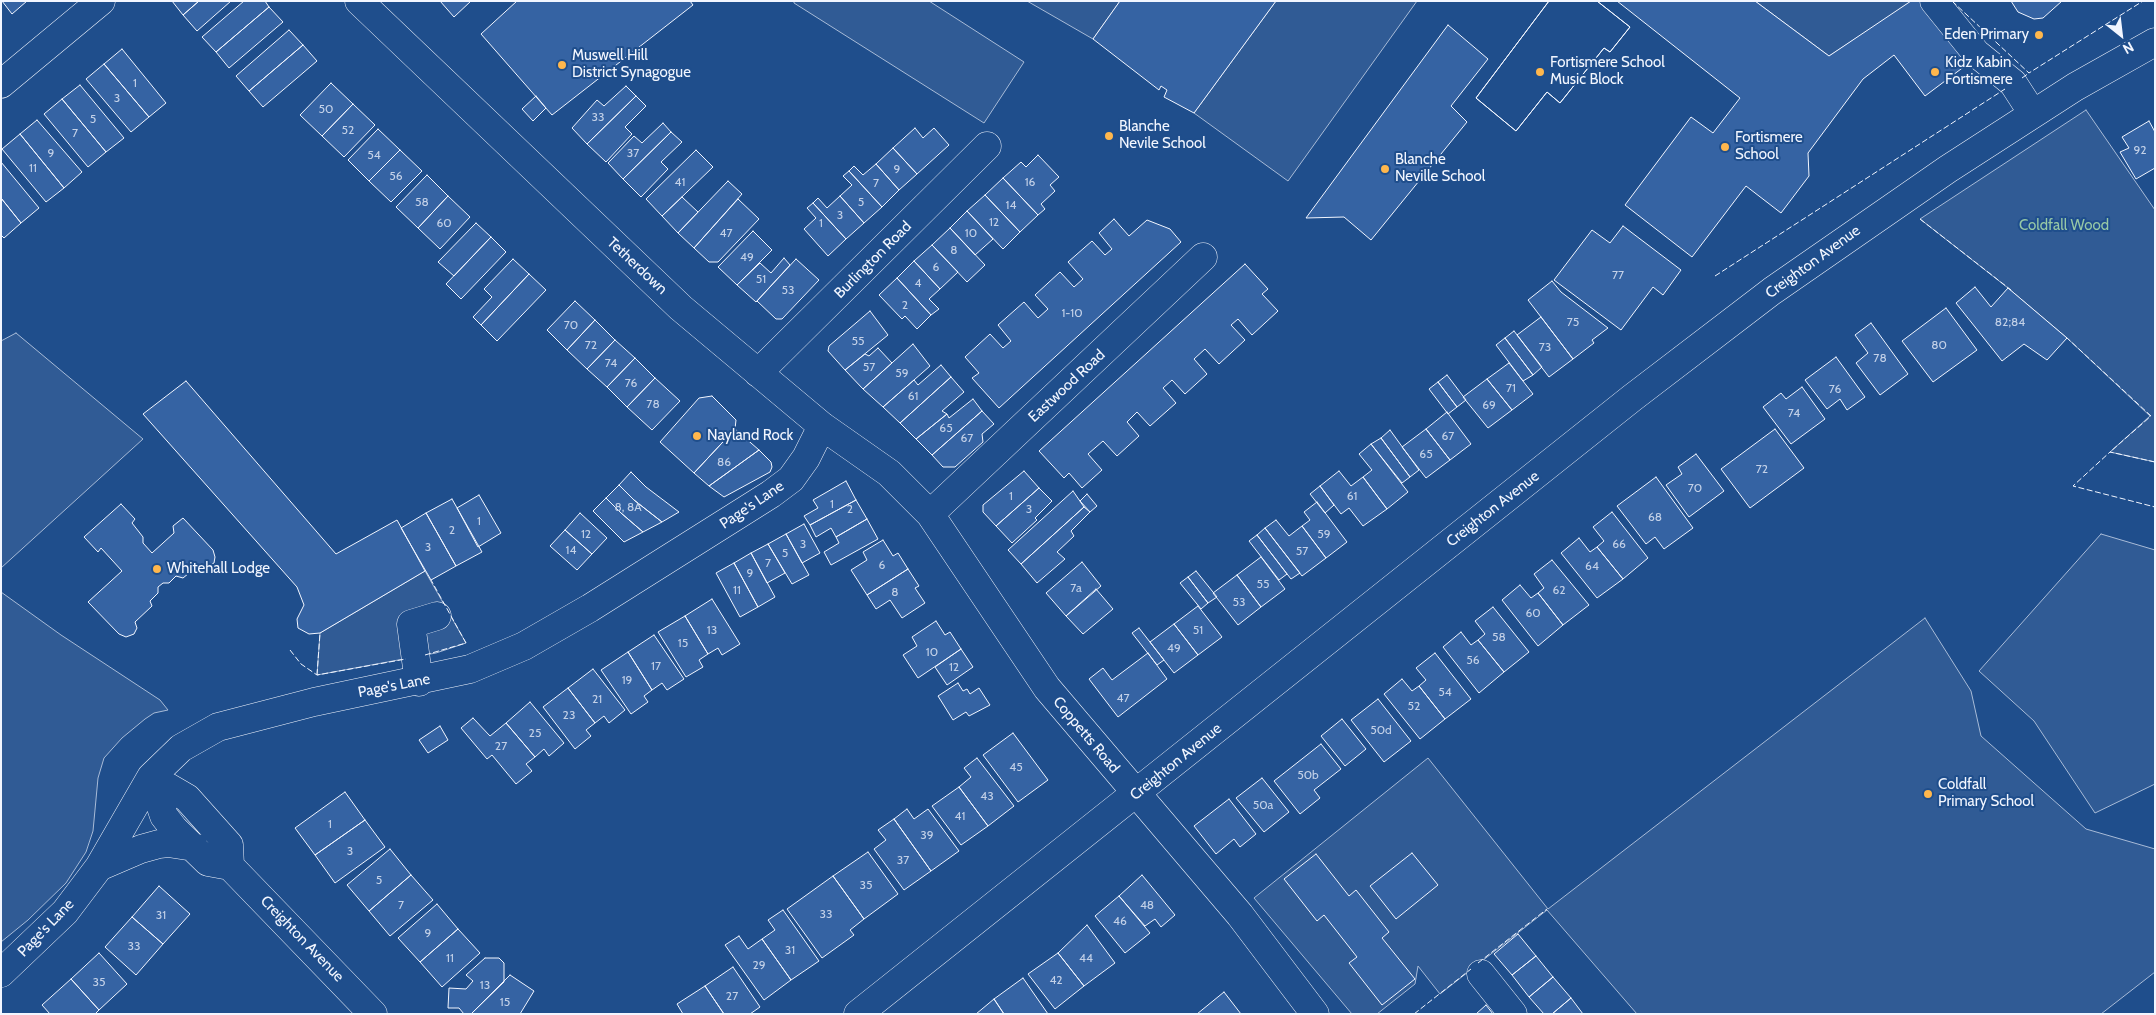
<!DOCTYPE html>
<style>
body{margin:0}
#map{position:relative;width:2156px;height:1015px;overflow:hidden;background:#1f4e8c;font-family:Cabin,sans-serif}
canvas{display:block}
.frame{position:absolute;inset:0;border:2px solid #f2f6ff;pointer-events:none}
.north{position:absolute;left:2096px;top:10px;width:50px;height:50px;-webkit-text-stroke:4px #1f4e8c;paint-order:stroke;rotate:151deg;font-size:14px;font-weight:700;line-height:20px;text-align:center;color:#f2f6ff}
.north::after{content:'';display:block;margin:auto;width:18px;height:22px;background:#f2f6ff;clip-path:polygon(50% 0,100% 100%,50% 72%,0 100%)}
</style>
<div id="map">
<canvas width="2156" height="1015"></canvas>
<div class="frame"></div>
<div class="north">N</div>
</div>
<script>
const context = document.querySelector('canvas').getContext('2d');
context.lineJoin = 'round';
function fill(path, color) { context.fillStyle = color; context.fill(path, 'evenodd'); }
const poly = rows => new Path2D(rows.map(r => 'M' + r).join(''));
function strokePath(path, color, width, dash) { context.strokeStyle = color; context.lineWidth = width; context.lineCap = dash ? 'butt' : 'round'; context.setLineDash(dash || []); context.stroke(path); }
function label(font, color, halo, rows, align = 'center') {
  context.font = font + ' Cabin,sans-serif'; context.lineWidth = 4; context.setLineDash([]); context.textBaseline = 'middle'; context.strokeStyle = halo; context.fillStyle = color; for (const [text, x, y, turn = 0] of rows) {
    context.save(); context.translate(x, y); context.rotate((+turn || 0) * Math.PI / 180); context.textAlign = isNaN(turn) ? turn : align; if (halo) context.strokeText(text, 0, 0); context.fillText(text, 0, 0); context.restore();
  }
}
const built = poly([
 [794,1,929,1,1024,62,984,123,794,3,794,1],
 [1027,1,1120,1,1093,39,1027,1],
 [1276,1,1417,1,1288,181,1194,113,1276,1],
 [1755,1,1913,1,1829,56,1755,1],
 [2086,110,2155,210,2155,462,2110,452,2150,416,2067,338,2008,288,1920,219,2086,110],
 [16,333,143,439,1,568,1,341,16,333],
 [2101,534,2155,550,2155,784,2095,813,2034,721,1979,671,2101,534],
 [425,571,466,643,436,653,317,675,320,633,425,571],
 [1,592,61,635,160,700,168,710,154,713,145,719,122,738,104,758,98,778,93,831,86,852,66,883,28,920,1,942,1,592],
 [1925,618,1971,691,1981,736,2086,829,2155,849,2155,972,2101,1014,1637,1014,1547,910,1440,994,1418,966,1415,984,1377,1014,1352,1014,1254,898,1428,758,1548,909,1925,618]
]);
const building = poly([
 [2,1,27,1,12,14,2,1],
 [172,1,199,1,183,15,172,1],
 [199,1,231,1,197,31,183,15,199,1],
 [244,1,265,1,269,7,216,52,202,37,244,1],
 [440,1,471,1,454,17,440,1],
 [517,1,690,1,693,5,552,115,481,34,517,1],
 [1120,1,1276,1,1194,113,1164,97,1167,90,1161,86,1159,90,1093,39,1120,1],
 [1549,1,1597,1,1630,27,1610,52,1604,48,1560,103,1547,92,1516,131,1476,98,1549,1],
 [1549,1,1597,1,1630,27,1610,52,1604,48,1560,103,1547,92,1516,131,1476,98,1549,1],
 [1617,1,1755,1,1829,56,1911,1,1933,1,1973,60,1925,96,1894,55,1863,79,1808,153,1809,176,1781,213,1746,186,1692,257,1625,205,1691,117,1713,133,1740,98,1617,1],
 [2011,1,2062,1,2043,18,2034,19,2018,12,2011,1],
 [269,7,283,22,229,68,216,52,269,7],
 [1448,25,1488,59,1451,106,1467,122,1371,240,1344,217,1306,218,1448,25],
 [289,30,303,45,249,91,236,76,289,30],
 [303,45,317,61,263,107,249,91,303,45],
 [122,49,166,103,149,117,104,64,122,49],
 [104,64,149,117,131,132,86,79,104,64],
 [331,83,353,104,322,136,300,115,331,83],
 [80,85,124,138,106,152,62,99,80,85],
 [626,86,636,96,587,144,572,128,597,100,604,106,626,86],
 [536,96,546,108,533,121,522,109,536,96],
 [636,96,646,106,625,127,632,134,606,162,587,144,636,96],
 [62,99,106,152,88,167,44,114,62,99],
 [353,104,375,125,344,157,322,136,353,104],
 [37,120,82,172,64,188,20,134,37,120],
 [2149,121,2155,132,2155,168,2136,179,2120,152,2129,148,2122,137,2149,121],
 [663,123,671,132,623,179,608,163,634,136,642,143,663,123],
 [915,128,923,138,934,128,949,145,917,174,893,148,915,128],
 [378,129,400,150,369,181,348,160,378,129],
 [671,132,682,142,661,162,668,169,641,197,623,179,671,132],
 [20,134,64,188,46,202,2,149,20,134],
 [893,148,917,174,899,190,876,164,893,148],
 [400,150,422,171,391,202,369,181,400,150],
 [696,150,713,167,662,216,646,199,696,150],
 [1038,155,1059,177,1050,185,1055,191,1041,204,1045,209,1038,215,1003,178,1021,162,1026,167,1038,155],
 [1,162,39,208,21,223,1,198,1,162],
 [876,164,899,190,882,207,849,171,854,166,863,175,876,164],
 [849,171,882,207,864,223,840,196,852,185,843,176,849,171],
 [427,175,448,196,418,228,396,207,427,175],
 [1003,178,1038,215,1020,232,985,195,1003,178],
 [728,181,742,194,694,248,678,233,728,181],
 [985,195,1020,232,1003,249,967,211,985,195],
 [448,196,470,217,440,249,418,228,448,196],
 [840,196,864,223,846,239,813,203,818,198,827,208,840,196],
 [682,197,698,212,678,233,662,216,682,197],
 [1,198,21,223,4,238,1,235,1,198],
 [738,199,759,219,718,262,709,262,694,248,738,199],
 [813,203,846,239,828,256,804,229,816,218,807,208,813,203],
 [967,211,993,239,975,255,950,228,967,211],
 [1114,219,1129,236,1147,220,1170,229,1181,242,999,408,972,378,979,373,965,357,990,334,1003,348,1011,341,998,325,1024,302,1038,318,1048,309,1035,295,1060,272,1074,287,1083,279,1068,262,1092,241,1105,255,1112,249,1099,233,1114,219],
 [476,223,491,237,454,276,438,262,476,223],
 [1623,226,1681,270,1663,295,1653,287,1621,330,1554,280,1592,230,1610,243,1623,226],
 [950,228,985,265,967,282,932,245,950,228],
 [753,231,772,250,737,285,718,267,753,231],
 [491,237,506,252,461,299,446,284,491,237],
 [932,245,958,272,940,289,914,261,932,245],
 [784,258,790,265,756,302,737,285,760,263,771,273,784,258],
 [513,259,529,274,481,325,473,317,492,297,484,289,513,259],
 [796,259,819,280,782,319,776,319,757,301,796,259],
 [914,261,940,289,929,299,939,309,931,315,897,278,914,261],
 [1245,264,1268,289,1262,294,1278,311,1252,335,1238,319,1231,325,1245,340,1219,364,1205,349,1194,359,1207,374,1185,394,1172,380,1163,388,1176,403,1150,426,1137,412,1127,422,1139,436,1117,456,1103,441,1088,454,1102,470,1082,488,1069,473,1064,478,1039,451,1245,264],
 [529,274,546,290,497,341,481,325,529,274],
 [897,278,931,315,917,329,905,316,902,319,879,295,897,278],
 [1552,281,1561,292,1608,328,1592,340,1594,343,1573,359,1528,300,1552,281],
 [1975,287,1991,307,2008,288,2067,338,2047,360,2024,344,2002,361,1956,303,1975,287],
 [575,301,595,320,567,350,547,330,575,301],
 [1946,308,1977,350,1933,382,1902,341,1946,308],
 [870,311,888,335,845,370,828,351,829,346,870,311],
 [1541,317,1573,359,1549,377,1517,335,1541,317],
 [595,320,615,340,587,369,567,350,595,320],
 [1871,323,1908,374,1880,395,1856,363,1868,353,1855,335,1871,323],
 [1514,331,1542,367,1533,375,1505,338,1514,331],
 [1505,338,1533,375,1523,381,1496,345,1505,338],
 [615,340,635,358,607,387,587,369,615,340],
 [913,344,930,366,883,407,863,389,913,344],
 [878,348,892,363,863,389,845,370,865,354,869,356,878,348],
 [1836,357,1865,397,1847,410,1840,399,1827,409,1805,380,1836,357],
 [635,358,655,378,627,407,607,387,635,358],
 [1509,363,1533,394,1512,410,1487,379,1509,363],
 [941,365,951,377,900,423,883,407,914,380,918,385,941,365],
 [1447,375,1466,400,1457,407,1438,382,1447,375],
 [951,377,964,392,942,411,947,414,916,439,900,423,951,377],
 [655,378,680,401,652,430,627,407,655,378],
 [1487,379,1512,410,1488,428,1463,397,1487,379],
 [186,381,336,554,397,520,425,571,320,633,309,634,298,628,297,619,304,605,297,587,143,414,186,381],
 [1438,382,1457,407,1448,414,1429,389,1438,382],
 [1802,387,1825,419,1791,444,1763,407,1781,393,1786,399,1802,387],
 [712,396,736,420,735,429,694,473,660,442,699,398,712,396],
 [973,399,982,411,932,455,916,439,947,414,949,418,973,399],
 [982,411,994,424,982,434,983,442,955,467,943,467,932,455,982,411],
 [1447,412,1471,444,1450,460,1426,429,1447,412],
 [735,429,759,450,709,486,694,473,735,429],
 [1426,429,1450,460,1426,478,1402,447,1426,429],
 [1775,429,1804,468,1750,508,1721,469,1775,429],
 [1390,430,1419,470,1410,477,1381,438,1390,430],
 [1381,438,1410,477,1402,483,1371,444,1381,438],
 [1371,444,1408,492,1387,509,1363,477,1372,470,1359,454,1371,444],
 [759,450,771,462,772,467,770,472,724,497,709,486,759,450],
 [1696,454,1724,491,1689,517,1666,485,1682,474,1678,467,1696,454],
 [1024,471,1039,488,996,526,983,512,983,505,1024,471],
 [1339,471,1351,486,1363,477,1387,509,1363,526,1349,508,1341,514,1320,486,1339,471],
 [631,472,646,487,679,512,662,522,634,500,619,485,631,472],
 [1656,477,1693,528,1664,549,1655,537,1646,544,1617,506,1656,477],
 [846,481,856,500,810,525,804,516,818,508,813,500,846,481],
 [619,485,634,500,662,522,643,532,621,513,606,498,619,485],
 [1320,486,1334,505,1325,513,1310,494,1320,486],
 [1039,488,1052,501,1035,518,1037,520,1012,543,996,526,1039,488],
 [1073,491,1084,507,1021,564,1008,550,1073,491],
 [1087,494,1097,506,1090,512,1080,501,1087,494],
 [479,495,501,533,478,547,457,508,479,495],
 [606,498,621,513,643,532,624,542,593,511,606,498],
 [452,499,482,552,456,566,426,513,452,499],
 [856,500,867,519,836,537,831,528,816,537,810,525,856,500],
 [1317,502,1347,542,1326,558,1302,526,1310,520,1304,512,1317,502],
 [121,504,135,519,132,523,143,537,143,543,152,553,174,533,173,526,183,518,213,550,215,557,214,563,207,567,200,564,183,578,176,576,169,583,163,583,158,587,158,593,150,601,152,606,135,622,137,628,134,634,126,637,119,634,88,602,122,571,101,548,98,552,84,537,121,504],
 [1084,507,1090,512,1071,531,1074,536,1057,552,1065,559,1037,583,1021,564,1084,507],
 [1612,512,1648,558,1623,579,1597,547,1604,541,1593,527,1612,512],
 [426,513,456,566,431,580,401,528,426,513],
 [580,513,607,538,592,554,565,530,580,513],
 [867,519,878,539,831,565,824,552,839,543,836,537,867,519],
 [1276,520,1289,536,1302,526,1326,558,1302,576,1265,528,1276,520],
 [804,524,820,553,802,563,786,534,804,524],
 [1265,528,1300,573,1291,579,1257,535,1265,528],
 [565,530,592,554,577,570,550,546,565,530],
 [786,534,809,575,792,584,768,544,786,534],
 [1257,535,1287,574,1279,580,1249,541,1257,535],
 [1579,538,1590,552,1597,547,1623,579,1597,598,1561,553,1579,538],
 [883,540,893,556,898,553,908,569,867,595,851,570,867,560,863,552,883,540],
 [768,544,785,573,767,583,751,553,768,544],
 [751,553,775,597,758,607,734,563,751,553],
 [1261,557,1285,589,1261,607,1237,575,1261,557],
 [1552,560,1589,605,1563,625,1538,593,1544,588,1534,574,1552,560],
 [1082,562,1101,586,1066,616,1046,593,1082,562],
 [734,563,758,607,740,617,716,573,734,563],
 [908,569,919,586,915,588,925,603,902,618,890,600,876,609,867,595,908,569],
 [1196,571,1217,597,1208,603,1188,577,1196,571],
 [1237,575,1261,607,1238,625,1213,593,1237,575],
 [1188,577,1208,603,1201,609,1180,583,1188,577],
 [1520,585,1531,598,1538,593,1563,625,1538,646,1502,600,1520,585],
 [1096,589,1113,609,1083,634,1066,616,1096,589],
 [712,599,740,644,722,655,718,648,708,654,685,616,712,599],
 [1198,606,1222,637,1198,655,1174,624,1198,606],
 [1493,607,1529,652,1504,672,1478,640,1485,634,1475,621,1493,607],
 [685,616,708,654,699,660,703,667,686,677,658,632,685,616],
 [936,621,945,635,950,632,961,649,918,678,903,655,917,646,912,637,936,621],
 [1174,624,1198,655,1174,673,1150,642,1174,624],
 [1139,628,1164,660,1157,665,1132,633,1139,628],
 [1461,632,1471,645,1478,640,1504,672,1479,693,1443,647,1461,632],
 [654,635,684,679,667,690,662,683,652,690,628,652,654,635],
 [961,649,973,667,947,685,935,667,961,649],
 [628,652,652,690,644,696,648,702,631,714,601,670,628,652],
 [1148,653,1167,679,1118,717,1089,679,1103,668,1112,680,1148,653],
 [1435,653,1471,699,1445,719,1419,686,1426,680,1416,668,1435,653],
 [593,669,625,710,609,723,604,716,595,723,568,688,593,669],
 [1402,679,1412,691,1419,686,1445,719,1420,739,1384,694,1402,679],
 [958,683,963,691,967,689,970,694,979,688,990,705,969,716,966,712,953,720,938,696,958,683],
 [568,688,595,723,586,730,591,736,575,749,543,707,568,688],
 [1378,699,1411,741,1384,762,1351,720,1378,699],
 [530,702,564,743,549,756,544,749,535,757,506,723,530,702],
 [473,718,490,736,506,723,535,757,526,764,532,771,516,784,492,755,487,759,461,728,473,718],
 [1342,719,1366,749,1345,766,1321,736,1342,719],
 [440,726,448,740,428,753,419,740,440,726],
 [1013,733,1048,780,1018,802,983,755,1013,733],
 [1321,744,1341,769,1314,790,1320,798,1300,814,1274,781,1321,744],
 [977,758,1014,806,988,826,959,787,971,777,964,768,977,758],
 [1262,778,1289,812,1264,832,1236,798,1262,778],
 [959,787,988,826,961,845,932,806,959,787],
 [345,792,365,820,315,855,295,828,345,792],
 [1229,799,1256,834,1240,847,1234,839,1216,854,1194,826,1229,799],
 [907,809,914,819,928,809,959,851,931,871,894,819,907,809],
 [894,819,931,871,904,890,874,849,886,840,878,830,894,819],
 [365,820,385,847,335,883,315,855,365,820],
 [390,849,411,875,369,911,347,885,390,849],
 [868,852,898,894,864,919,833,876,868,852],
 [1412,853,1438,885,1396,919,1370,886,1412,853],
 [1316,854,1349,896,1356,890,1389,932,1382,938,1415,979,1382,1005,1349,963,1357,957,1324,915,1317,921,1284,879,1316,854],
 [411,875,433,900,390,936,369,911,411,875],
 [1142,875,1175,915,1161,927,1155,919,1145,926,1119,896,1142,875],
 [833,876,864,919,850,930,854,935,822,958,787,909,833,876],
 [159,886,190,914,163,944,132,917,159,886],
 [1119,896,1150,933,1125,953,1095,916,1119,896],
 [437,904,458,929,420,962,398,938,437,904],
 [783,910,819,961,791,980,762,939,775,930,768,920,783,910],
 [132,917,163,944,136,975,105,947,132,917],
 [1087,925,1115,963,1084,986,1058,953,1087,925],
 [458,929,480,953,442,987,420,962,458,929],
 [1518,934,1536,956,1512,975,1494,954,1518,934],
 [739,936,748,949,762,939,791,980,764,1000,725,945,739,936],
 [99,953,127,984,99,1010,71,979,99,953],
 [1058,953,1084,986,1055,1009,1028,974,1058,953],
 [1536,956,1553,977,1529,997,1512,975,1536,956],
 [485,958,499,958,504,963,504,982,471,1014,464,1014,459,1008,448,1008,449,988,466,989,473,981,466,975,485,958],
 [733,967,760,1007,750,1014,724,1014,705,986,733,967],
 [510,975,534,991,520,1014,471,1014,510,975],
 [1553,977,1571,998,1552,1014,1544,1014,1529,997,1553,977],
 [1023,978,1048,1014,1004,1014,994,999,1023,978],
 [71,979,99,1010,95,1014,50,1014,42,1005,71,979],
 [705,986,724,1014,683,1014,677,1004,705,986],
 [1224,992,1241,1014,1197,1014,1224,992],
 [1571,998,1583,1014,1552,1014,1571,998],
 [994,999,1004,1014,976,1014,994,999],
 [1486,1005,1493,1014,1476,1014,1486,1005]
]);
const minor = poly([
 [359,1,681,308,822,426,889,473,930,514,1047,688,1240,915,1315,1014],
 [1934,1,1976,53,2013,83,2033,114],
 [1,84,101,1],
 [758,373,987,146],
 [930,514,1203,257],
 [419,682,411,624,437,616],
 [151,777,164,816,174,829,208,862,230,866,373,1014],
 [151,777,187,798,229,845,230,866],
 [99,867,141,849,159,844,168,843,194,847],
 [1,973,65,912,99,867,151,777,181,748,218,727,314,702,470,669,524,646,590,608,771,494,791,479,806,458,822,426],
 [1481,974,1513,1014],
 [858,1014,1632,398,1772,291,1948,169,2075,87,2155,42]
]);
const fence = poly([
 [1952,1,2029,73,2143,1],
 [2022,78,2029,73],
 [1920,219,2011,290],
 [1715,276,2005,89],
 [2066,337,2151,416,2110,452],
 [2155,462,2110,452,2073,486,2155,507],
 [290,650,301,664,317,675,406,659],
 [425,655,466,643,431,580],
 [317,675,320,633],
 [1478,963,1547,909],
 [1414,1014,1471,969]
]);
const markers = [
 [2039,35,5,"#ffb74d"],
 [562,65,5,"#ffb74d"],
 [1540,72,5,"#ffb74d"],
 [1935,72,5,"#ffb74d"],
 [1109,136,5,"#ffb74d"],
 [1725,147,5,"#ffb74d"],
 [1385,169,5,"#ffb74d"],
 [697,436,5,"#ffb74d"],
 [157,569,5,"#ffb74d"],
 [1928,794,5,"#ffb74d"]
];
const numberNames = [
 ["1",135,83],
 ["3",117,98],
 ["50",326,109],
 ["33",598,117],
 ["5",93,119],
 ["52",348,130],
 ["7",75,133],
 ["92",2140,150],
 ["9",51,153],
 ["37",633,153],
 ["54",374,155],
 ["11",33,168],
 ["9",897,169],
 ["56",396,176],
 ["41",680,182],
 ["16",1030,182],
 ["7",876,183],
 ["58",422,202],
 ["5",861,202],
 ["14",1011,205],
 ["3",840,215],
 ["12",994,222],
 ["60",444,223],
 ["1",821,223],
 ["47",726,233],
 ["10",971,233],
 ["8",954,250],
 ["49",747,257],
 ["6",936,267],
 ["77",1618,275],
 ["51",761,279],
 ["4",918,283],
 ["53",788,290],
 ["2",905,305],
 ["1-10",1072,313],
 ["75",1573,322],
 ["82;84",2010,322],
 ["70",571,325],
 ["55",858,341],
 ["72",591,345],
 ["80",1939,345],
 ["73",1545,347],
 ["78",1880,358],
 ["74",611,363],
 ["57",869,367],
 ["59",902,373],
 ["76",631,383],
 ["71",1511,388],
 ["76",1835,389],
 ["61",913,396],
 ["78",653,404],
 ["69",1489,405],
 ["74",1794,413],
 ["65",946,428],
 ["67",1448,436],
 ["67",967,438],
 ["65",1426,454],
 ["86",724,462],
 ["72",1762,469],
 ["70",1695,488],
 ["1",1011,496],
 ["61",1352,496],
 ["1",832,504],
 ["8, 8A",628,507],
 ["2",850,509],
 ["3",1029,509],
 ["68",1655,517],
 ["1",479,521],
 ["2",452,530],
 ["12",586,534],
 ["59",1324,534],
 ["3",803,544],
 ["66",1619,544],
 ["3",428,547],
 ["14",571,550],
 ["57",1302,551],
 ["5",785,553],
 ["7",768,563],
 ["6",882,565],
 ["64",1592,566],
 ["9",750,573],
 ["55",1263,584],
 ["7a",1076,588],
 ["11",737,590],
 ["62",1559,590],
 ["8",895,592],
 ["53",1239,602],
 ["60",1533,613],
 ["13",712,630],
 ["51",1198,630],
 ["58",1499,637],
 ["15",683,643],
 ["49",1174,648],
 ["10",932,652],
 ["56",1473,660],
 ["17",656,666],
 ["12",954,667],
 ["19",627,680],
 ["54",1445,692],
 ["47",1123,698],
 ["21",597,699],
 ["52",1414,706],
 ["23",569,715],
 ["50d",1381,730],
 ["25",535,733],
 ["27",501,746],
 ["45",1016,767],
 ["50b",1308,775],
 ["43",987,796],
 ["50a",1263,805],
 ["41",960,816],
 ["1",330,824],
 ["39",927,835],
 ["3",350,851],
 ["37",903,860],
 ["5",379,880],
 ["35",866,885],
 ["7",401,905],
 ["48",1147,905],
 ["33",826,914],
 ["31",161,915],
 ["46",1120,921],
 ["9",428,933],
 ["33",134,946],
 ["31",790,950],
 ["11",450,958],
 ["44",1086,958],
 ["29",759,965],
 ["42",1056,980],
 ["35",99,982],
 ["13",485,985],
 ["27",732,996],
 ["15",505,1002]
];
const poiNames = [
 ["Eden Primary",2029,35,"right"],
 ["Muswell Hill",572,56],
 ["District Synagogue",572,73],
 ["Fortismere School",1550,63],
 ["Music Block",1550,80],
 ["Kidz Kabin",1945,63],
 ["Fortismere",1945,80],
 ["Blanche",1119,127],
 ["Nevile School",1119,144],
 ["Fortismere",1735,138],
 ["School",1735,155],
 ["Blanche",1395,160],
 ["Neville School",1395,177],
 ["Nayland Rock",707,436],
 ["Whitehall Lodge",167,569],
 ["Coldfall",1938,785],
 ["Primary School",1938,802]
];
const parkNames = [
 ["Coldfall Wood",2064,226]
];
const streetNames = [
 ["Burlington Road",873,260,-45],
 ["Creighton Avenue",1813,262,-36],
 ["Tetherdown",637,266,43],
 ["Eastwood Road",1067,386,-43],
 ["Page's Lane",752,505,-34],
 ["Creighton Avenue",1493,509,-38],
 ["Page's Lane",394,686,-11],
 ["Coppetts Road",1086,735,50],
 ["Creighton Avenue",1176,762,-39],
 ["Page's Lane",46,928,-46],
 ["Creighton Avenue",302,939,46]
];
fill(built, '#305b95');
strokePath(built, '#a8bbd7', 1);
fill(building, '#3563a3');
strokePath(building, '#f2f6ff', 1);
strokePath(minor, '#f2f6ff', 29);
strokePath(minor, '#1f4e8c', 28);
strokePath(fence, '#f2f6ff', 1, [6, 2.5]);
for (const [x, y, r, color] of markers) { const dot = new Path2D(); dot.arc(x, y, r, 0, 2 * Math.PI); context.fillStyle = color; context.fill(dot); strokePath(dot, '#1f4e8c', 2); }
label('12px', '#c3d1e8', null, numberNames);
label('15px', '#f2f6ff', '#1f4e8c', poiNames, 'left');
label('15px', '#97c8a6', '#1f4e8c', parkNames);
label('15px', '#f2f6ff', '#1f4e8c', streetNames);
</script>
